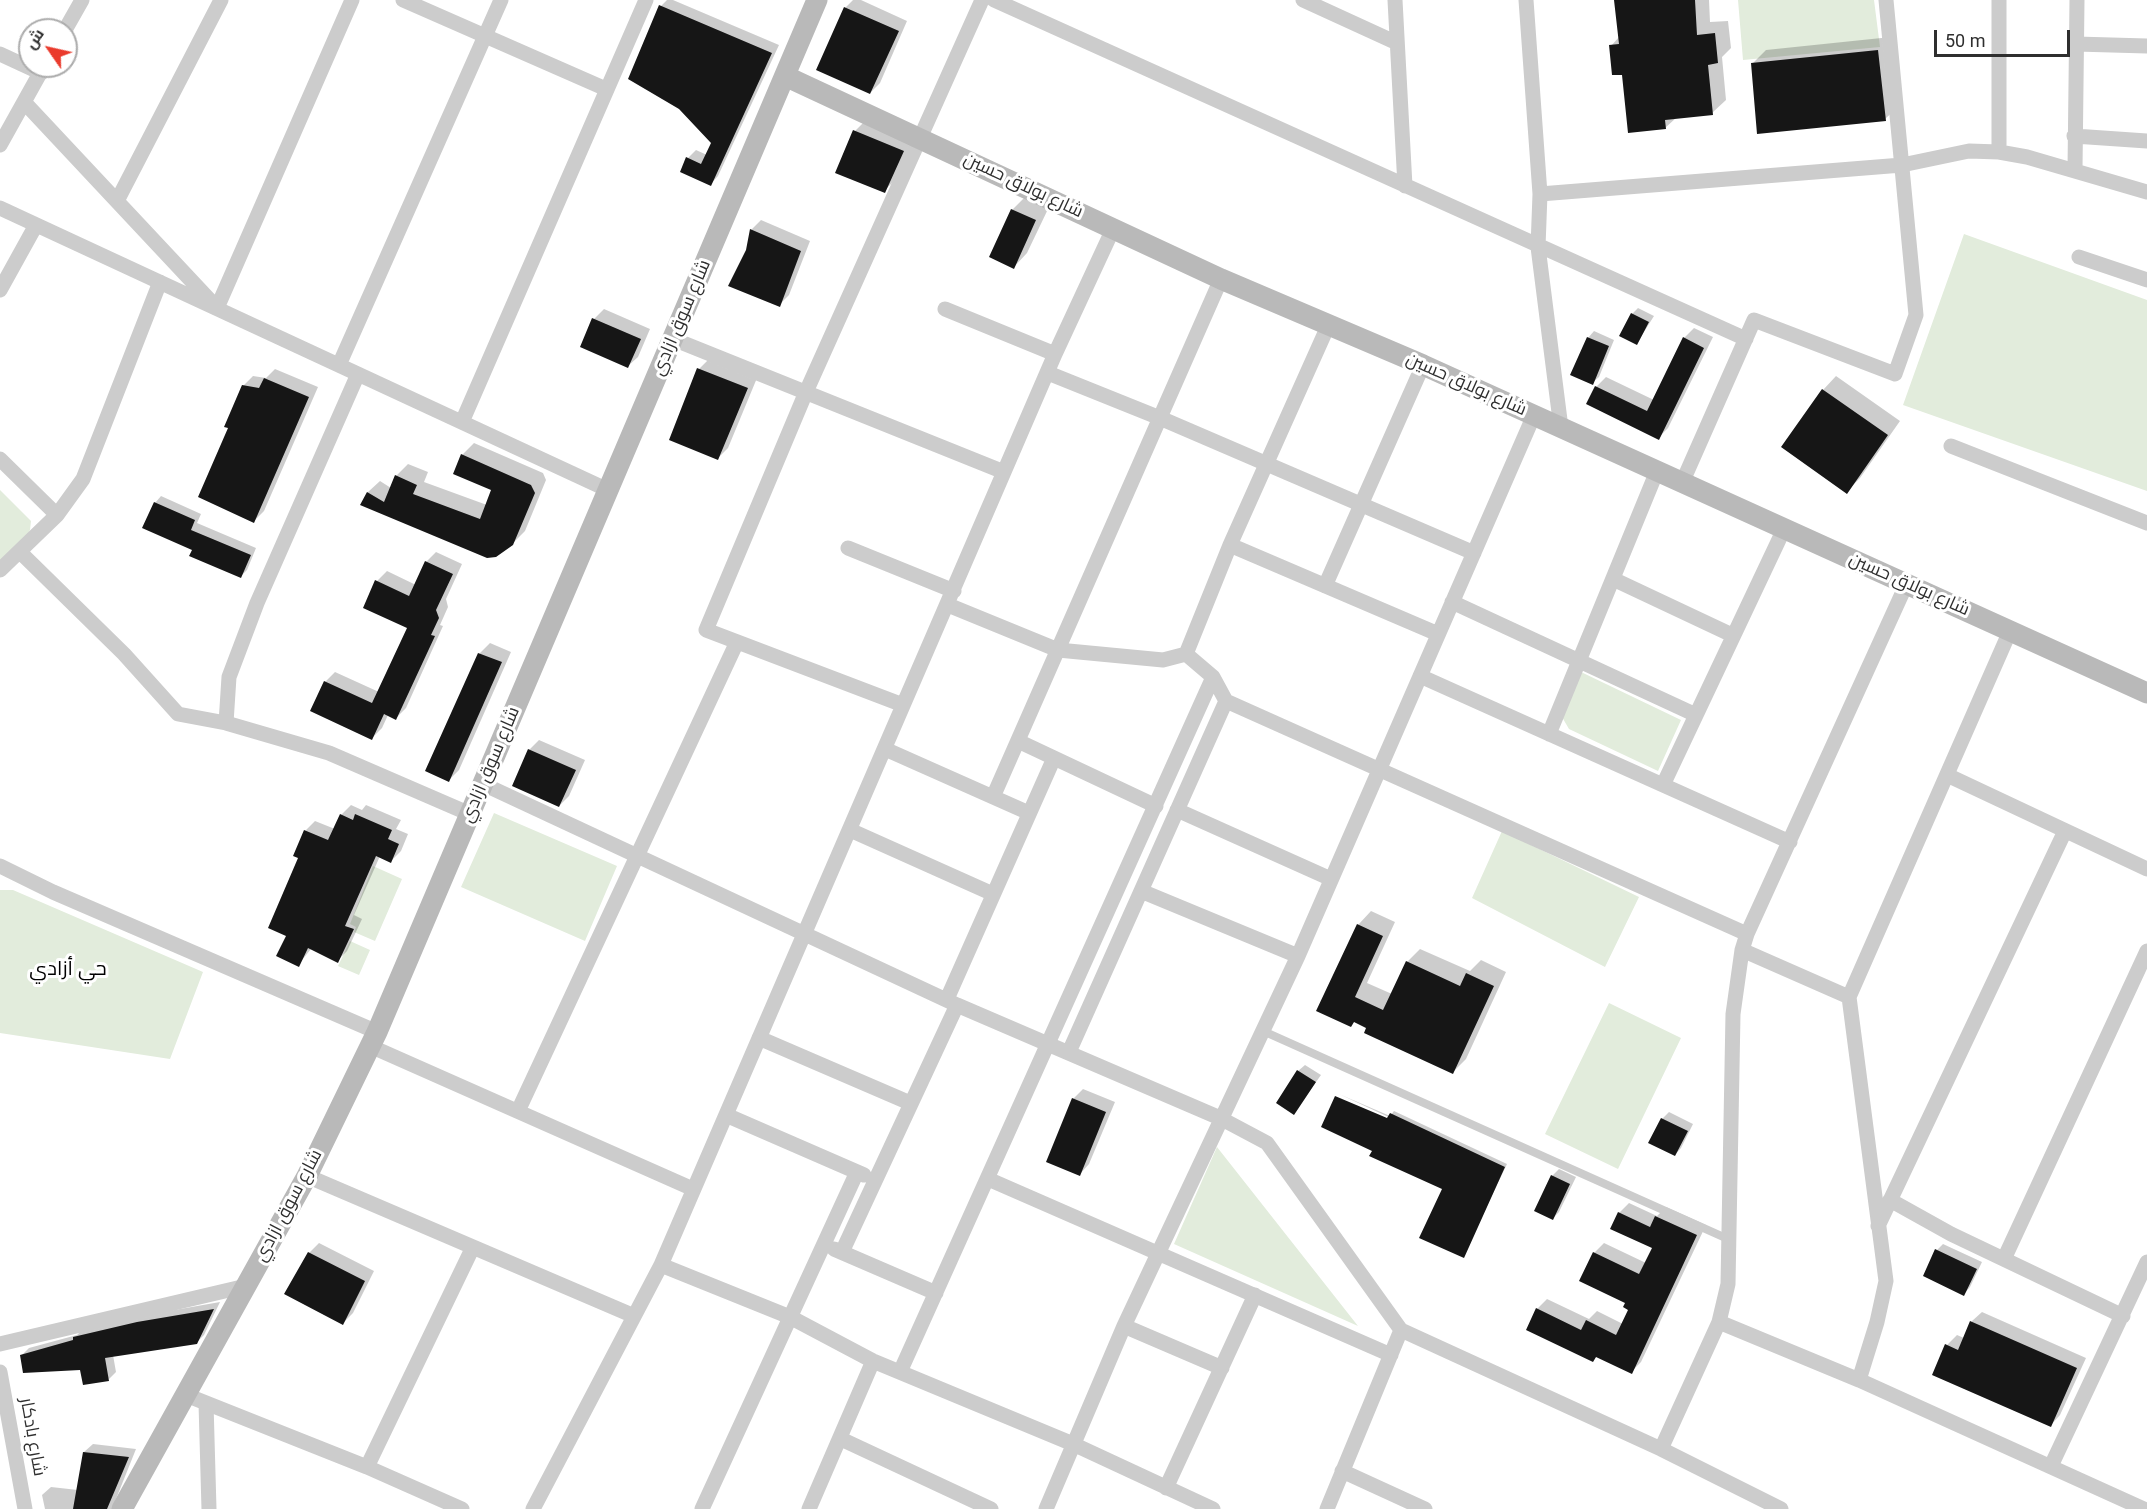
<!DOCTYPE html>
<meta charset="utf-8">
<style>
body{margin:0}
#map{position:relative;width:2147px;height:1509px;overflow:hidden;background:#fff;font-family:Roboto,Cairo,sans-serif}
canvas{display:block}
.north{position:absolute;left:18px;top:18px;width:60px;height:60px;box-sizing:border-box;background:#fff;border:2px solid #acacac;border-radius:50%;rotate:304deg;font-size:16px;font-weight:700;line-height:24px;text-align:center;color:#2f2f2f}
.north::after{content:'';display:block;margin:auto;width:21px;height:27px;background:#ea3b2d;clip-path:polygon(50% 0,100% 100%,50% 72%,0 100%)}
.scale{position:absolute;left:1934px;top:30px;width:136px;height:27px;box-sizing:border-box;border:3px solid #2f2f2f;border-top:0;padding-left:8px;font-size:18px;line-height:21px;white-space:nowrap;color:#2f2f2f;-webkit-text-stroke:4px #fff;paint-order:stroke}
</style>
<div id="map">
<canvas width="2147" height="1509"></canvas>
<div class="north">ش</div>
<div class="scale">50 m</div>
</div>
<script>
const context = document.querySelector('canvas').getContext('2d');
context.lineJoin = 'round';
function fill(path, color) { context.fillStyle = color; context.fill(path, 'evenodd'); }
const poly = rows => new Path2D(rows.map(r => 'M' + r).join(''));
function strokePath(path, color, width, dash) { context.strokeStyle = color; context.lineWidth = width; context.lineCap = dash ? 'butt' : 'round'; context.setLineDash(dash || []); context.stroke(path); }
function label(font, color, halo, rows, align = 'center') {
  context.font = font + ' Roboto,Cairo,sans-serif'; context.lineWidth = 6; context.setLineDash([]); context.textBaseline = 'middle'; context.strokeStyle = halo; context.fillStyle = color; for (const [text, x, y, turn = 0] of rows) {
    context.save(); context.translate(x, y); context.rotate((+turn || 0) * Math.PI / 180); context.textAlign = isNaN(turn) ? turn : align; if (halo) context.strokeText(text, 0, 0); context.fillText(text, 0, 0); context.restore();
  }
}
const green = poly([
 [1738,0,1874,0,1880,47,1743,60],
 [1964,234,2147,300,2147,491,1903,405],
 [0,490,31,521,30,530,25,539,0,561],
 [1581,672,1681,720,1658,771,1569,729,1562,717],
 [494,813,617,866,585,941,461,887],
 [1502,831,1639,897,1605,967,1472,898],
 [373,866,402,879,375,941,354,932,356,927,350,924],
 [0,890,13,890,203,972,170,1059,0,1033],
 [350,941,370,950,359,975,338,966],
 [1609,1003,1681,1038,1618,1169,1545,1134],
 [1217,1147,1358,1326,1174,1244]
]);
const shadow = poly([
 [667,0,673,0,779,45,718,176,710,185,688,158,696,150,707,155,713,143,680,107,661,6],
 [853,0,861,0,907,21,880,83,870,93,818,69,846,7],
 [1616,0,1709,0,1710,22,1728,21,1731,48,1722,57,1726,100,1712,113,1676,118,1665,128,1623,73,1611,46,1619,37],
 [1891,37,1899,106,1885,119,1753,63,1766,50],
 [865,121,912,141,894,181,884,191,855,131],
 [1026,196,1049,207,1027,253,1014,267,991,256,1012,210],
 [761,220,810,241,789,295,779,305,747,250,751,230],
 [1638,308,1654,316,1637,343,1632,314],
 [604,309,650,329,638,357,628,366,582,346,594,319],
 [1694,328,1713,337,1668,428,1658,438,1596,387,1606,377,1654,400,1684,338],
 [1594,331,1614,340,1599,377,1592,383,1588,338],
 [709,359,757,378,728,448,718,458,699,369],
 [275,369,318,387,264,511,254,521,230,427,243,386,253,376,266,378],
 [1836,376,1900,421,1860,478,1846,492,1823,390],
 [474,443,543,473,546,480,525,531,512,544,362,504,368,492,380,481,391,488,396,476,408,464,428,472,424,482,487,505,493,489,462,455],
 [161,496,201,514,197,523,256,548,247,570,241,576,194,549,155,503],
 [436,552,462,564,446,599,448,607,440,625,443,626,406,708,396,718,388,715,382,728,372,738,325,682,335,672,379,692,409,628,377,581,387,571,416,585,426,562],
 [490,643,511,652,459,770,449,780,427,770,480,653],
 [539,740,585,760,569,796,559,806,529,750],
 [351,805,362,810,366,805,401,820,396,829,408,834,401,851,391,861,380,856,354,915,362,919,347,951,337,961,311,949,298,965,288,935,305,831,315,821,335,829,341,815],
 [1371,911,1395,922,1367,983,1392,994,1407,962,1420,949,1470,971,1481,960,1506,972,1466,1059,1453,1072,1355,1021,1350,1025,1358,925],
 [1305,1065,1321,1075,1294,1113,1298,1071],
 [1083,1089,1115,1102,1089,1164,1080,1174,1073,1099],
 [1339,1094,1390,1116,1394,1111,1507,1164,1463,1256,1444,1188,1393,1123,1395,1120],
 [1669,1112,1693,1124,1681,1148,1675,1155,1662,1119],
 [1559,1169,1576,1177,1559,1212,1553,1218,1536,1210,1553,1175],
 [1629,1203,1657,1216,1666,1207,1706,1225,1641,1362,1631,1372,1597,1356,1593,1360,1537,1309,1547,1299,1589,1319,1597,1311,1623,1324,1630,1309,1627,1302,1594,1253,1604,1243,1646,1263,1654,1248,1619,1213],
 [319,1243,374,1271,353,1313,343,1323,309,1253],
 [1943,1244,1982,1262,1970,1287,1964,1294,1937,1250],
 [220,1302,204,1335,196,1343,113,1355,116,1372,109,1379,81,1368,21,1356,29,1348,77,1335,82,1330,146,1315],
 [1982,1312,2086,1358,2060,1415,2051,1425,1947,1345,1957,1335,1964,1338,1972,1321],
 [93,1444,136,1449,112,1509,45,1509,42,1495,51,1487,78,1490,84,1452]
]);
const building = poly([
 [1614,0,1695,0,1697,35,1715,33,1718,63,1708,65,1713,115,1665,120,1666,129,1628,133,1622,75,1612,75,1609,45,1619,44],
 [659,5,772,53,711,186,680,172,686,157,701,164,711,143,679,109,628,79],
 [844,7,899,31,870,94,816,70],
 [1878,50,1886,121,1757,134,1751,63],
 [853,130,904,151,885,193,835,173],
 [1011,209,1036,220,1014,269,989,257],
 [750,229,801,251,780,307,728,286,746,250],
 [1631,313,1649,322,1637,345,1619,336],
 [592,318,641,339,628,368,580,347],
 [1587,337,1609,346,1593,385,1570,375],
 [1683,337,1704,348,1659,440,1586,404,1595,386,1647,411],
 [697,368,748,388,718,460,669,440],
 [264,378,309,397,254,523,198,497,228,428,224,427,242,385,259,388],
 [1822,389,1888,435,1847,494,1781,447],
 [461,454,531,485,535,493,513,545,496,557,487,558,360,505,367,492,384,502,395,475,417,485,413,494,480,519,491,490,453,474],
 [154,502,195,520,191,530,251,555,241,578,189,556,192,550,142,528],
 [425,561,453,574,436,610,439,618,431,635,435,636,396,720,384,714,372,740,310,711,324,681,372,703,407,628,363,608,375,580,409,596],
 [478,653,502,662,449,782,425,771],
 [528,749,576,770,559,807,512,786],
 [340,814,353,820,355,814,392,830,388,839,399,844,391,863,376,856,345,926,354,929,338,963,308,948,299,967,276,956,286,936,268,928,298,858,293,856,304,830,328,840],
 [1357,924,1383,936,1355,997,1383,1010,1406,961,1460,986,1466,973,1494,986,1453,1074,1364,1033,1366,1028,1354,1022,1351,1027,1316,1011],
 [1297,1070,1316,1082,1294,1115,1276,1103],
 [1335,1096,1387,1118,1390,1113,1505,1167,1464,1258,1419,1238,1442,1189,1369,1156,1372,1151,1321,1127],
 [1072,1098,1106,1112,1080,1176,1046,1162],
 [1661,1118,1688,1131,1675,1156,1648,1143],
 [1551,1175,1570,1184,1553,1220,1534,1211],
 [1618,1212,1650,1227,1655,1216,1697,1235,1632,1374,1596,1357,1593,1362,1526,1330,1536,1308,1581,1330,1586,1320,1616,1335,1628,1310,1623,1307,1625,1303,1579,1281,1593,1252,1639,1274,1652,1248,1610,1229],
 [1935,1249,1977,1269,1964,1296,1923,1276],
 [308,1252,365,1281,343,1325,284,1294],
 [214,1309,197,1344,105,1358,109,1381,83,1385,80,1370,23,1373,20,1355,73,1340,73,1337,137,1322],
 [1970,1321,2077,1368,2051,1427,1932,1375,1945,1344,1958,1350],
 [83,1452,129,1457,107,1509,73,1509]
]);
const lane = poly([
 [1263,1031,1728,1239]
]);
const street = poly([
 [403,0,606,89],
 [994,0,1746,339],
 [1303,0,1397,43],
 [1395,0,1405,186],
 [1526,0,1540,194,1538,247,1561,428],
 [1999,0,1999,152],
 [65,30,82,0],
 [2076,44,2147,46],
 [0,54,41,73],
 [24,102,217,308,352,0],
 [2074,136,2147,141],
 [0,145,44,66],
 [2075,169,2077,0],
 [1540,194,1902,165,1969,151,1999,152,2027,157,2147,192],
 [117,201,221,0],
 [0,208,608,490],
 [2079,257,2147,280],
 [0,290,36,225],
 [945,309,1055,354],
 [673,339,1004,472],
 [339,365,501,0],
 [1048,373,1160,418,1474,553],
 [462,422,646,0],
 [1951,446,2147,523],
 [0,459,57,515],
 [1682,483,1754,320,1895,374,1916,315,1886,0],
 [1230,545,1438,634],
 [848,548,954,591],
 [20,552,124,654,178,714,226,723,329,753,470,814],
 [0,570,57,515,83,479,160,282],
 [1613,579,1732,635],
 [1325,586,1423,365],
 [1452,602,1696,715],
 [948,605,1058,650,1163,660,1186,654],
 [1186,654,1213,677,1226,701,1747,934],
 [1186,654,1230,545,1328,326],
 [1420,676,1790,842],
 [903,705,706,630,806,392,982,0],
 [226,723,229,677,257,603,358,374],
 [1549,734,1657,471],
 [1018,741,1156,806],
 [885,749,1029,813],
 [1947,775,2147,869],
 [483,784,957,1005,1220,1118,1267,1143,1401,1330,1661,1449,1781,1509],
 [1663,785,1784,529],
 [993,797,1221,279],
 [1177,810,1331,879],
 [850,830,993,894],
 [0,866,53,892,377,1032],
 [1141,891,1298,956],
 [1742,950,1849,997],
 [947,999,1054,758],
 [759,1038,910,1103],
 [370,1046,693,1189],
 [1069,1052,1226,701],
 [518,1111,736,644],
 [726,1115,864,1175],
 [307,1176,634,1316],
 [988,1179,1391,1355],
 [1890,1200,1951,1234,2123,1316],
 [1878,1226,2065,831],
 [834,1249,936,1293],
 [842,1252,957,1005],
 [2004,1259,2147,951],
 [661,1265,790,1317,873,1361,1073,1444,1213,1509],
 [1719,1322,1859,1380,2144,1509],
 [1124,1326,1222,1368],
 [0,1344,246,1286],
 [0,1372,25,1509],
 [900,1372,1213,677],
 [1859,1380,1877,1322,1886,1281,1849,997,2010,631],
 [186,1395,367,1467,462,1509],
 [206,1403,209,1509],
 [841,1439,991,1509],
 [1661,1449,1719,1322,1728,1284,1733,1014,1742,950,1747,934,1906,585],
 [2051,1466,2147,1262],
 [367,1467,472,1249],
 [1342,1471,1425,1509],
 [1166,1488,1255,1295],
 [533,1509,661,1265,1055,354,1113,229],
 [702,1509,857,1172],
 [809,1509,873,1361],
 [1046,1509,1124,1326,1298,956,1534,415],
 [1327,1509,1401,1330]
]);
const secondary = poly([
 [785,76,1221,279,1423,365,2147,693],
 [122,1509,307,1176,377,1032,817,0]
]);
const streetNames = [
 ["شارع بولاق حسين",1023,186,25],
 ["شارع سوق ازادي",682,318,-67],
 ["شارع بولاق حسين",1466,385,24],
 ["شارع بولاق حسين",1909,585,24],
 ["شارع سوق ازادي",491,765,-67],
 ["شارع سوق ازادي",289,1206,-62],
 ["شارع بادكار",32,1437,80]
];
const neighbourhoodNames = [
 ["حي أزادي",68,970]
];
fill(green, '#e2ecdc');
fill(shadow, '#0003');
fill(building, '#161616');
strokePath(lane, '#ccc', 8);
strokePath(street, '#ccc', 15);
strokePath(secondary, '#b9b9b9', 21);
label('18px', '#2f2f2f', '#fff', streetNames);
label('20px', '#000', '#fff', neighbourhoodNames);
</script>
